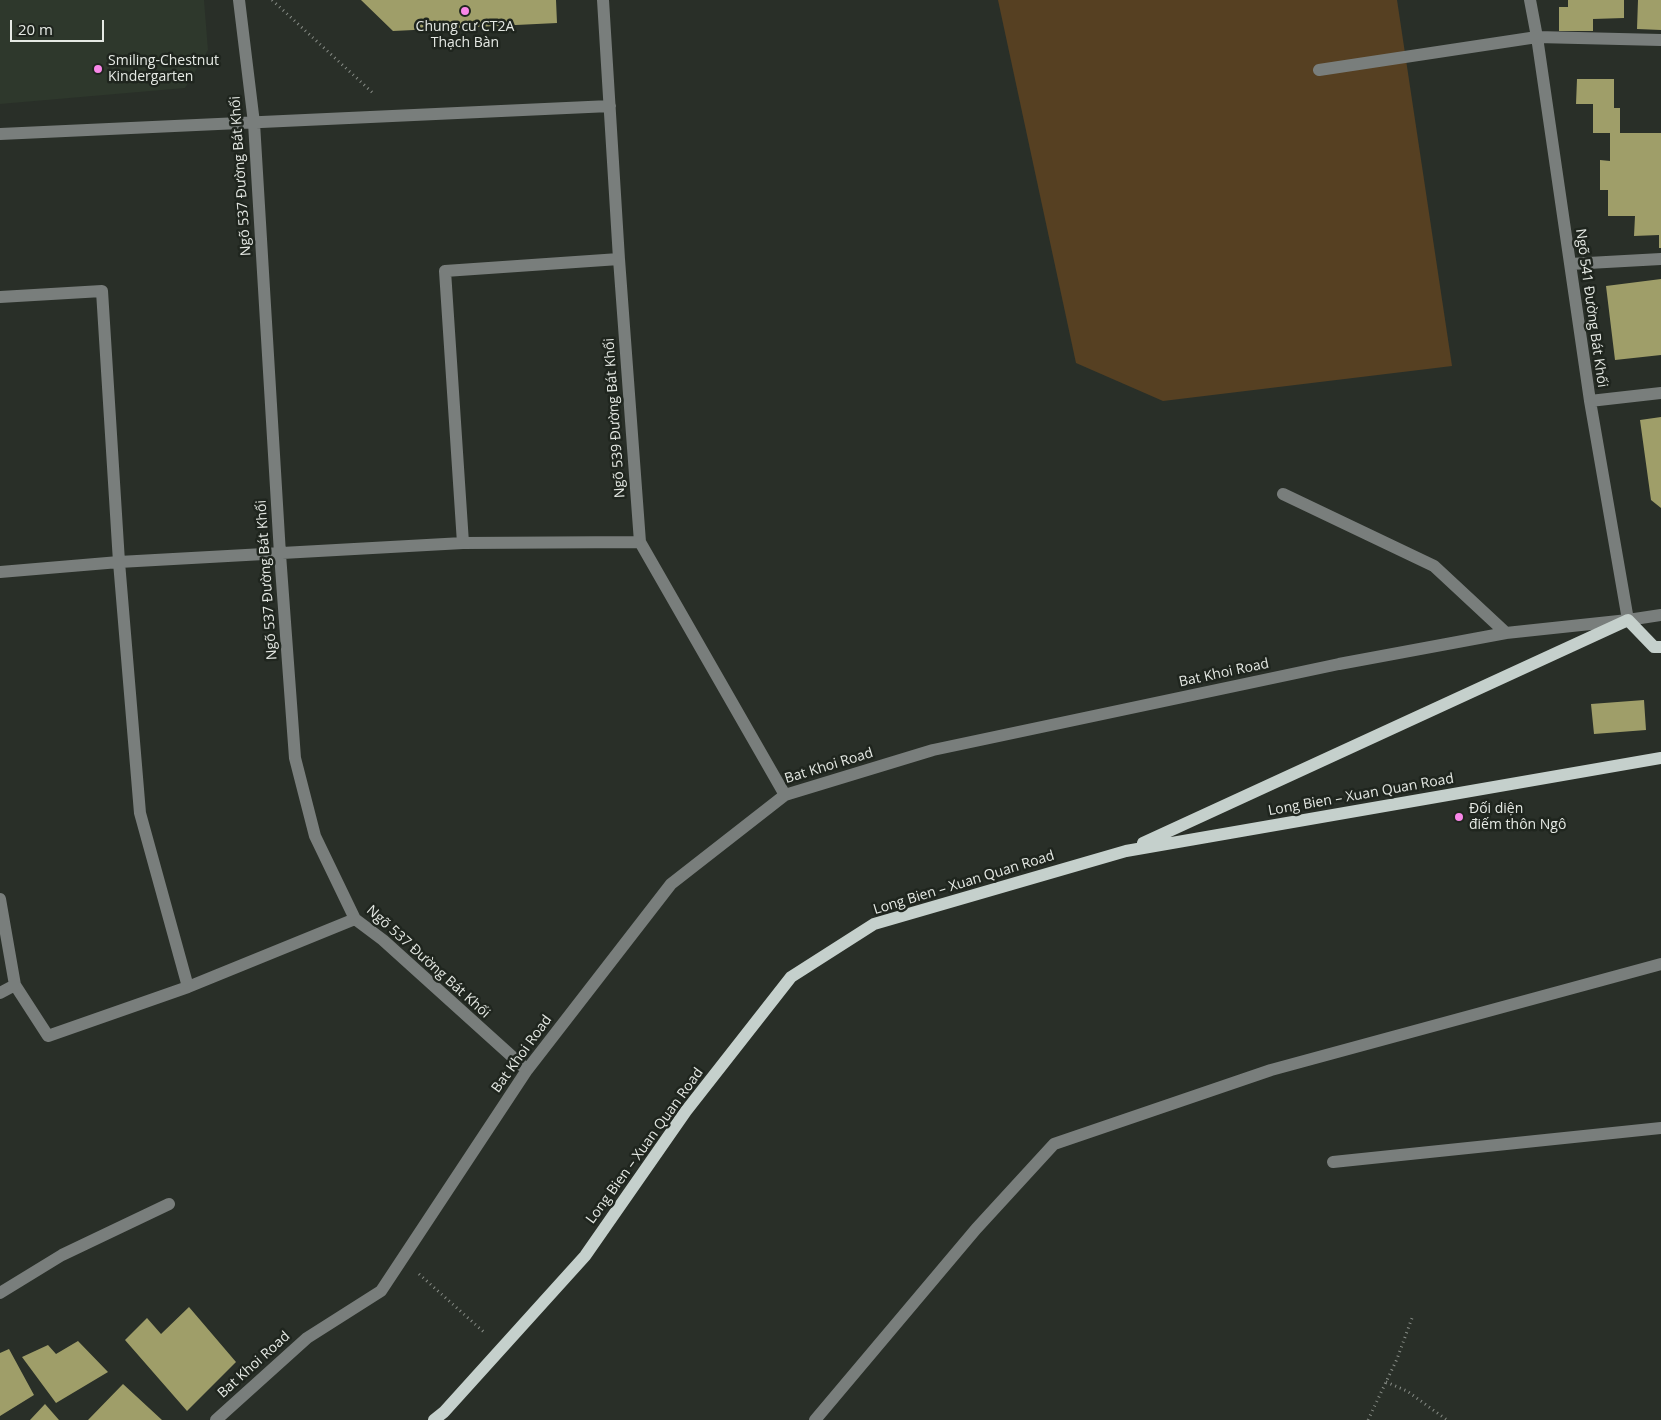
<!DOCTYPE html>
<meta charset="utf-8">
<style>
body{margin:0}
#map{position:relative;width:1661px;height:1420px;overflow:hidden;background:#292f28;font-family:"Open Sans",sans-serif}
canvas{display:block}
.scale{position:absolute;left:10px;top:20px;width:94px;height:22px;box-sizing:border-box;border:2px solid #e5e9e4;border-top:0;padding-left:6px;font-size:15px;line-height:18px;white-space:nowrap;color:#e5e9e4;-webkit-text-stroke:4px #1f251e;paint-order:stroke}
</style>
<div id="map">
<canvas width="1661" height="1420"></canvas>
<div class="scale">20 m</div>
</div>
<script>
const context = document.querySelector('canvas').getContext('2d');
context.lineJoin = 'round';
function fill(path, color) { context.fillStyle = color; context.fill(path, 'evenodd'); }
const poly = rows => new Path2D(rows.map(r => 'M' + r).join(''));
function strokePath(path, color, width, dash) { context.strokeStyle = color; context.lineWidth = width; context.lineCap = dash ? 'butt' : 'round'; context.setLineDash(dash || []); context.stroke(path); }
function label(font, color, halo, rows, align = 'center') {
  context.font = font + ' "Open Sans",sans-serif'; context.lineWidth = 5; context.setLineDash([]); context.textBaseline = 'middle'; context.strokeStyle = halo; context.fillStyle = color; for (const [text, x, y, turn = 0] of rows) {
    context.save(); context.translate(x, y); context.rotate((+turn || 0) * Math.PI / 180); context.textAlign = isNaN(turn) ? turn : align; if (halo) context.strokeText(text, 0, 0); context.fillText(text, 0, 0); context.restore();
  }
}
const built = poly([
 [0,0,204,0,208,50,185,88,0,104]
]);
const green = poly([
 [998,0,1397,0,1452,366,1163,401,1076,363]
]);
const building = poly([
 [361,0,556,0,557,23,393,31],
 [1568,0,1624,0,1624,18,1593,19,1593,31,1559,31,1559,7,1568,7],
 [1638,0,1661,0,1661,30,1637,29],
 [1577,79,1614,79,1614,108,1620,108,1620,133,1661,133,1661,248,1659,248,1659,235,1634,236,1635,216,1608,216,1608,190,1600,190,1600,160,1610,161,1610,133,1593,133,1593,104,1576,104],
 [1661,279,1661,355,1615,360,1606,286],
 [1661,417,1661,508,1651,500,1640,420],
 [1644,700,1646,730,1594,734,1591,704],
 [189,1307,236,1362,187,1411,125,1340,147,1318,161,1334],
 [78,1341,108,1372,56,1403,22,1357,48,1345,56,1354],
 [9,1349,34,1395,0,1416,0,1353],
 [123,1384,162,1420,88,1420],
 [45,1404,59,1420,30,1420]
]);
const path = poly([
 [272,0,374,94],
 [419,1274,486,1334],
 [1386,1382,1407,1391,1447,1420],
 [1368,1420,1397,1359,1412,1318]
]);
const minor = poly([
 [239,0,254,123,280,554,295,758,315,836,355,919,383,940,527,1070],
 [603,0,619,259,640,542,785,795],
 [1530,0,1537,37,1590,401,1628,620],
 [1319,70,1537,37,1661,40],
 [0,134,610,106],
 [1570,264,1661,259],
 [0,297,102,291,119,562,140,813,188,987],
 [1590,401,1661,393],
 [1283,494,1434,566,1506,633],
 [463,543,445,271,619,259],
 [0,572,119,562,463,543,640,542],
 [0,899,15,985,48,1036,188,987,355,919],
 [0,993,15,985],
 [1333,1162,1661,1128],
 [0,1293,62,1255,169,1204],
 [216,1420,307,1338,381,1291,527,1070,671,884,785,795,933,750,1339,664,1506,633,1628,620,1661,615],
 [815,1420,976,1229,1054,1144,1271,1070,1661,964]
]);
const major = poly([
 [1143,843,1628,620,1654,647,1661,647],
 [434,1420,444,1412,585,1256,686,1111,791,977,874,924,1126,851,1661,758]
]);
const markers = [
 [465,11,5,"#f987e8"],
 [98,69,5,"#f987e8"],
 [1459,817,5,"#f987e8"]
];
const poiNames = [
 ["Chung cư CT2A",465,27,"center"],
 ["Thạch Bàn",465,43,"center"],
 ["Smiling-Chestnut",108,61],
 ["Kindergarten",108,77],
 ["Đối diện",1469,809],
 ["điếm thôn Ngô",1469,825]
];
const streetNames = [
 ["Ngõ 537 Đường Bát Khối",241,176,-94],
 ["Ngõ 541 Đường Bát Khối",1591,308,82],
 ["Ngõ 539 Đường Bát Khối",615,418,-94],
 ["Ngõ 537 Đường Bát Khối",267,580,-94],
 ["Bat Khoi Road",1224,673,-12],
 ["Bat Khoi Road",829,766,-17],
 ["Long Bien – Xuan Quan Road",1361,795,-10],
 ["Long Bien – Xuan Quan Road",964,883,-17],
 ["Ngõ 537 Đường Bát Khối",428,962,42],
 ["Bat Khoi Road",522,1054,-54],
 ["Long Bien – Xuan Quan Road",645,1146,-54],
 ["Bat Khoi Road",254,1365,-42]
];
fill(built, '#2e382c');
fill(green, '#564022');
fill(building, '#9f9e69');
strokePath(path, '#888d87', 3, [1, 4]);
strokePath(minor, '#797e7c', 12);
strokePath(major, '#c5d0cc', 12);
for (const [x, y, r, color] of markers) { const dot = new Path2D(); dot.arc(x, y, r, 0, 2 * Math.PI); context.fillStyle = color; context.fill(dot); strokePath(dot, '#1f251e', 2); }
label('14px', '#e5e9e4', '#1f251e', poiNames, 'left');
label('14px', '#e5e9e4', '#1f251e', streetNames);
</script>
